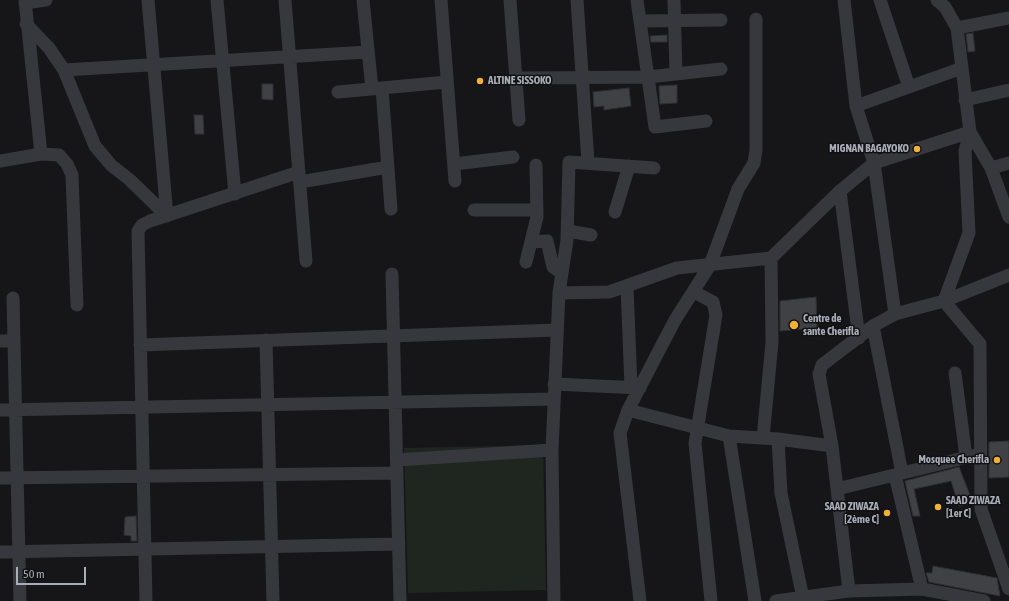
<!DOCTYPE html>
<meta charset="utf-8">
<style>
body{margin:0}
#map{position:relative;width:1009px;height:601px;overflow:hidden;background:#161618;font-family:"Asap Condensed",sans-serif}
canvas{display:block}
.scale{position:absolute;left:16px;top:567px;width:70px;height:18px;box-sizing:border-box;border:2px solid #a8adb8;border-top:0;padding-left:5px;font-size:12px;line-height:14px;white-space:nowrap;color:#a8adb8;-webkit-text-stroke:3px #111113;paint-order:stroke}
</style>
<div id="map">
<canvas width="1009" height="601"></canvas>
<div class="scale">50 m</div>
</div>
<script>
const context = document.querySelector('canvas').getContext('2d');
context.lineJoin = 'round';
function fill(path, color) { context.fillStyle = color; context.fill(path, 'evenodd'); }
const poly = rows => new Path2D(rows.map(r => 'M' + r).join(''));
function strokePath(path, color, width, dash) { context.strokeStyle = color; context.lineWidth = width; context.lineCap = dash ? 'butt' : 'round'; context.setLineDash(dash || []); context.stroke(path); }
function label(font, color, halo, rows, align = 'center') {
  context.font = font + ' "Asap Condensed",sans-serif'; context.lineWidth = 3; context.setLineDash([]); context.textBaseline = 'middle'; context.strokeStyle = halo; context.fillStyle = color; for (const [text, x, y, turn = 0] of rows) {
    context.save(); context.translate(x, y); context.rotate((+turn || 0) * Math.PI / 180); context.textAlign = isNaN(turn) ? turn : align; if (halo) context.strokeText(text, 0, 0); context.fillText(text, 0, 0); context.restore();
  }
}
const green = poly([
 [543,445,546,590,408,593,404,448]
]);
const building = poly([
 [973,33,975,51,968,52,966,34,973,33],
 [667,35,667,42,651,42,650,36,667,35],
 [262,84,273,84,273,100,262,99,262,84],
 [677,85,677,103,660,104,659,86,677,85],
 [629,88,631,106,604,110,604,106,594,107,593,92,629,88],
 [194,115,203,115,204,134,195,134,194,115],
 [816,297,817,328,780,331,780,301,816,297],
 [1009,441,1009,477,989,478,989,442,1009,441],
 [959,467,973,503,959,506,951,481,914,489,920,516,913,516,905,481,959,467],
 [136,516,137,541,131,541,131,536,124,535,125,517,136,516],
 [933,566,997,578,1000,596,929,582,926,573,932,573,933,566]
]);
const minor = poly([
 [25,0,41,154],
 [148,0,167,216],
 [217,0,235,194],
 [285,0,306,261],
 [363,0,372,89],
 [441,0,455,181],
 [510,0,519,120],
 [577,0,588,162],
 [637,0,655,127,706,121],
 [674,0,676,74],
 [844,0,856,106,874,163,895,314],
 [880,0,909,87],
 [937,0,945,7,957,28,970,132,991,168,1009,217],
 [25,3,46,0],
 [640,21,721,20],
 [26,24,49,48,64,70,95,146,111,165,130,180,167,216],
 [957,28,1009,18],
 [64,70,368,52],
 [516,78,648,77,721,69],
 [382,88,391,209],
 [338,92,447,82],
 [965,100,1009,90],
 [856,106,962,68],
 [970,132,965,151,969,233,944,301,980,344,981,509,1009,589],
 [0,161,41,154,59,155,67,164,72,175,77,305],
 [454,164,513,157],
 [991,168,1009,163],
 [300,182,388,167],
 [840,191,859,338],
 [474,210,537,210],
 [615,212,629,166],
 [568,231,591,235],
 [531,242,547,241,553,267,562,273],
 [526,262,537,217,536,165],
 [392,274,400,601],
 [627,286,631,387],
 [694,292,713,302,716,315,695,443,711,601],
 [559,293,609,292,677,268,771,258,840,191,874,163,970,132],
 [13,298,20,601],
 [873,326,902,473],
 [266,340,273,601],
 [0,341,14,341],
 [140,345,557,330],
 [955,373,966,457],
 [554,384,640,388],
 [0,410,554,399],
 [628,410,675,320,710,265,738,189,754,163,756,150,756,19],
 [729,436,755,601],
 [763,438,772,342,771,258],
 [778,439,781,493,803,598],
 [397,460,552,450],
 [895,475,922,589],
 [0,478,397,473],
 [837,489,980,454],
 [0,552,399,544],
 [849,591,832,446,819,374,822,365,873,326,895,314,944,301,1009,275],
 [146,601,138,231,142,225,150,221,299,172],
 [554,601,552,450,559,293,567,240,569,162,654,168],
 [640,601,620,433,628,410,729,436,778,439,832,446],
 [776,601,849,591,922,589,984,601]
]);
const markers = [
 [480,81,4,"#f2b134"],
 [917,149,4,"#f2b134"],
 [794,325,5,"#f2b134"],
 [997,460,4,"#f2b134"],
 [938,507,4,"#f2b134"],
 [887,513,4,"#f2b134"]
];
const poiNames = [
 ["ALTINE SISSOKO",488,81],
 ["MIGNAN BAGAYOKO",909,149,"right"],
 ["Centre de",803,319],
 ["sante Cherifla",803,332],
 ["Mosquee Cherifla",989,460,"right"],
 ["SAAD ZIWAZA",946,501],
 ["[1er C]",946,514],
 ["SAAD ZIWAZA",879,507,"right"],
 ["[2ème C]",879,520,"right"]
];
fill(green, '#1e261f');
fill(building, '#404145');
strokePath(building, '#303034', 1);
strokePath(minor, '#37383d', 13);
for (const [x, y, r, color] of markers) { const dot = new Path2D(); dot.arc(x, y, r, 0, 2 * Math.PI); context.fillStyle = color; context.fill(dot); strokePath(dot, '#111113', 1.5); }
label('bold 11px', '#a8adb8', '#111113', poiNames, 'left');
</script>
